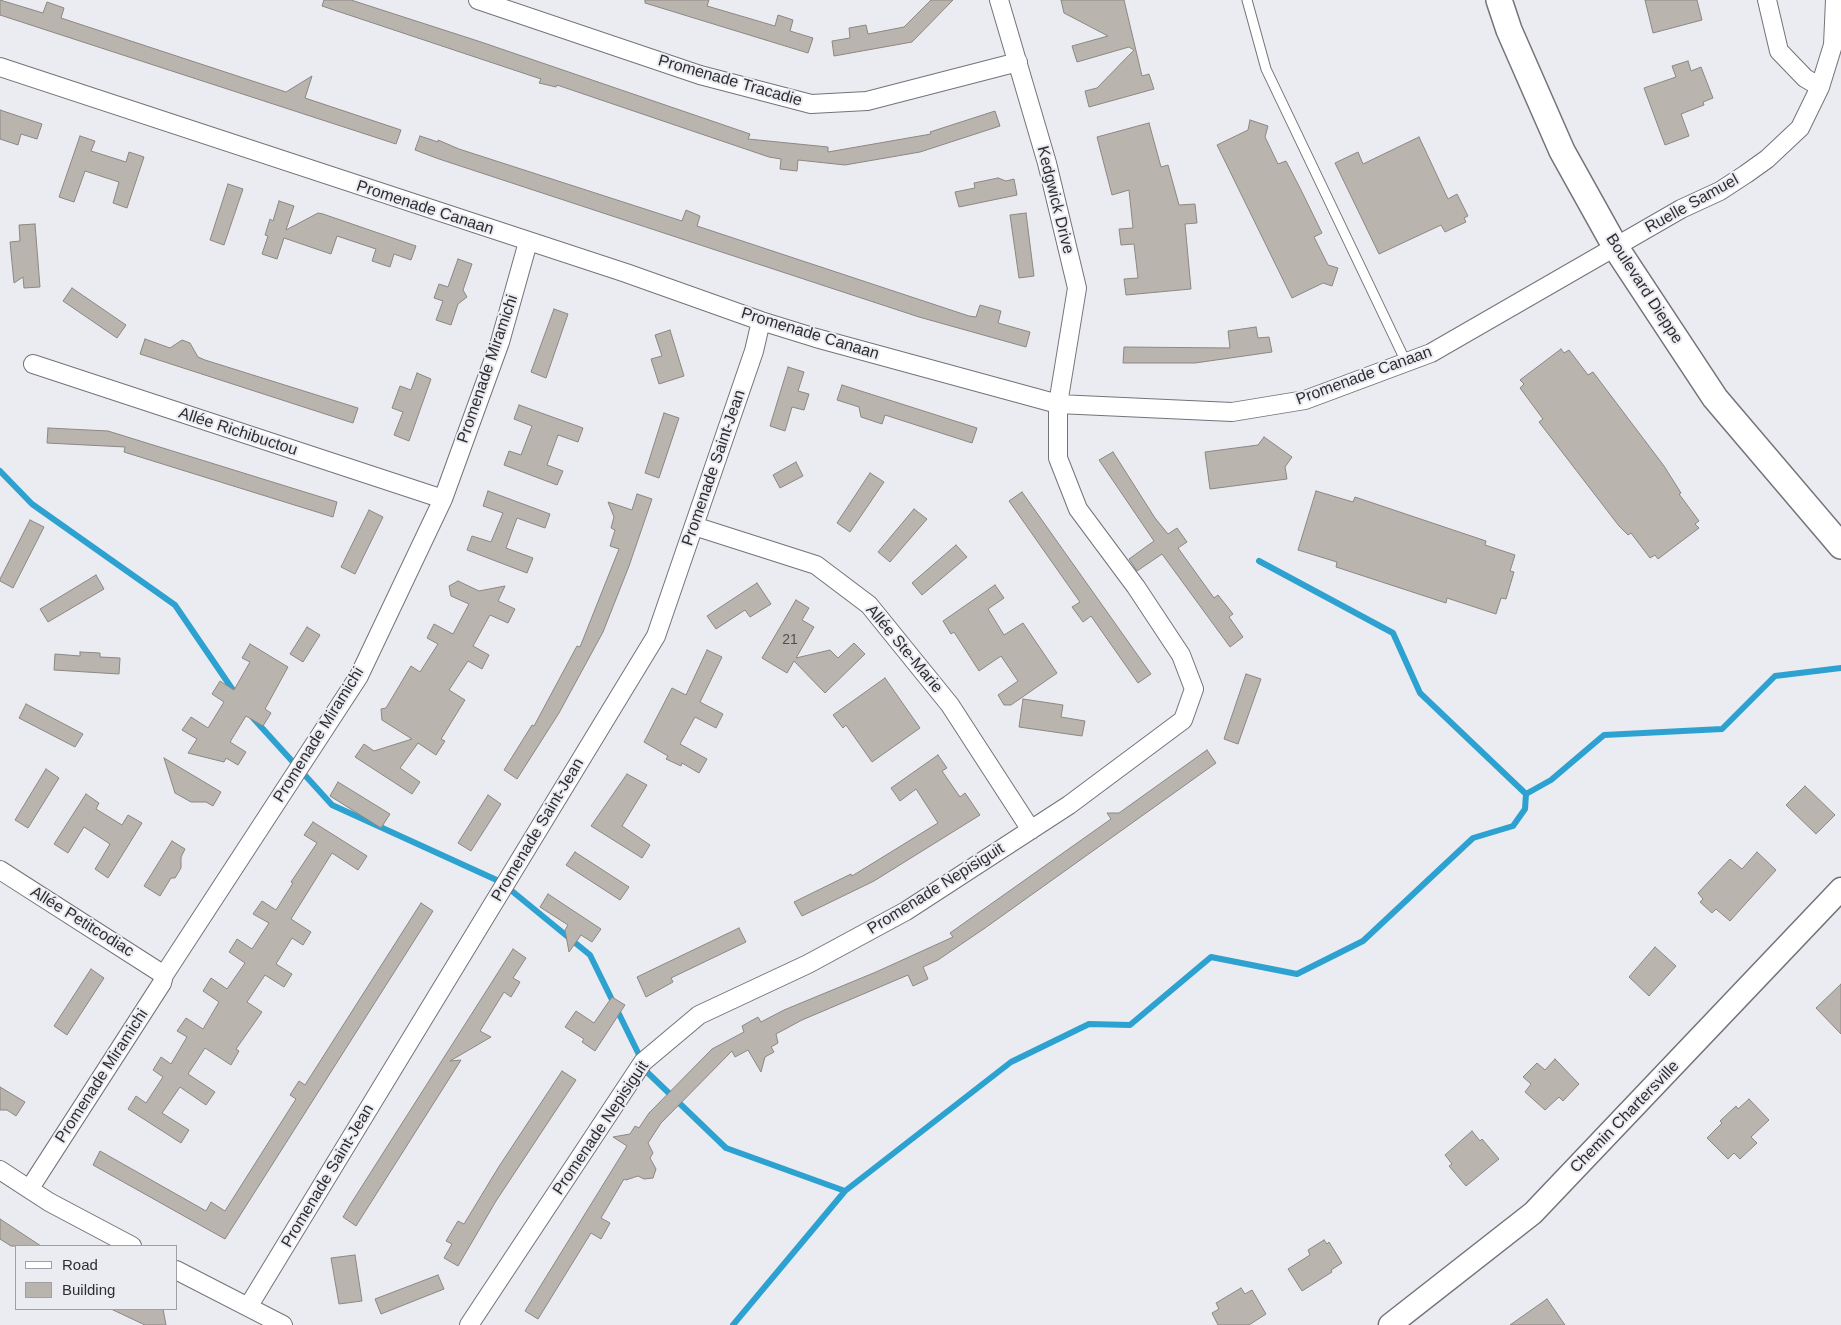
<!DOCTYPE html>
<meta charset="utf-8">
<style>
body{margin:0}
#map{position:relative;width:1841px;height:1325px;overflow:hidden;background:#ebebf2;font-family:Helvetica,sans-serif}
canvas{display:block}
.legend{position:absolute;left:15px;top:1245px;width:162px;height:65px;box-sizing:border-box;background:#ebebf2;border:1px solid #9f9fa5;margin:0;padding:6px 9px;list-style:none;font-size:15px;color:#2e2e31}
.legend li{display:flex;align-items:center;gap:10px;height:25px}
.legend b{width:25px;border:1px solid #9f9fa5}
</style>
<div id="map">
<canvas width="1841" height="1325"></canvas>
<ul class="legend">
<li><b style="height:6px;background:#fff"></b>Road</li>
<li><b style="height:14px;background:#bab4af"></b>Building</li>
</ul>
</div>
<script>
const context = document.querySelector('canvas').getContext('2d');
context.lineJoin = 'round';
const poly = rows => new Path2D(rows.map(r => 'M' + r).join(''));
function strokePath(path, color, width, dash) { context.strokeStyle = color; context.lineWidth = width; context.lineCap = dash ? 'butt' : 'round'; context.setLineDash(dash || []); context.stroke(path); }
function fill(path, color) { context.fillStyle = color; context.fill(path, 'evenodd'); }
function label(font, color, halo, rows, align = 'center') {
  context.font = font + ' Helvetica,sans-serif'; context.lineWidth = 4; context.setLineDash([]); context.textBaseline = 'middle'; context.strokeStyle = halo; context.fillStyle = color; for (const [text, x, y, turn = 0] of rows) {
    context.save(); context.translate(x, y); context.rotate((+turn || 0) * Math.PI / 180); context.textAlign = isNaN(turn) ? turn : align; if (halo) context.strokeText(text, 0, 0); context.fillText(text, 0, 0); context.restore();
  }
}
const stream = poly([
 [0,471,32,504,175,605,237,696],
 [1259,561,1393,633,1420,693,1526,794],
 [253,718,332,805,501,882,590,955,648,1073,726,1148,845,1191],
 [1526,794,1551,780,1604,735,1722,729,1775,676,1841,668],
 [733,1325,845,1191,1011,1062,1089,1024,1130,1025,1211,957,1297,974,1363,941,1473,838,1513,826,1525,809,1526,794]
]);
const building = poly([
 [0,0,43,13,47,2,64,8,61,18,286,92,312,76,305,98,401,130,396,144,0,15,0,0],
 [324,0,351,0,481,42,750,134,748,139,828,147,828,152,931,134,930,132,995,111,1000,126,920,152,845,165,798,160,797,171,780,169,781,159,769,157,557,85,556,87,539,83,541,79,322,6,324,0],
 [645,0,709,0,707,6,775,26,778,15,793,20,790,31,813,38,808,53,645,3,645,0],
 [931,0,953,0,912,42,834,56,832,41,850,38,849,28,866,25,868,34,904,27,931,0],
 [1061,0,1124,0,1142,76,1149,74,1154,89,1089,107,1085,91,1097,88,1134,50,1129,47,1077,62,1072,46,1108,36,1064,13,1061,0],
 [1645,0,1697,0,1702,20,1653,33,1645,0],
 [1688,61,1691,71,1701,67,1713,98,1703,102,1704,105,1681,114,1689,136,1665,145,1644,88,1676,77,1672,66,1688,61],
 [0,110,42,124,37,139,21,134,18,145,0,139,0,110],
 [1250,120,1268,126,1265,137,1278,164,1286,161,1300,188,1322,233,1314,237,1328,265,1338,268,1332,286,1323,283,1292,298,1217,145,1248,130,1250,120],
 [1149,123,1161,167,1168,165,1179,205,1195,204,1197,223,1185,224,1191,289,1126,295,1124,279,1138,278,1134,244,1121,245,1119,229,1133,228,1129,190,1112,195,1097,137,1149,123],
 [80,136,95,141,91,151,126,162,129,152,144,157,127,208,113,203,119,182,85,171,74,202,59,197,80,136],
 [420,136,438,142,438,140,459,149,682,221,686,210,700,216,697,226,969,316,976,317,980,305,1001,311,998,323,1030,332,1026,347,919,317,439,159,415,150,420,136],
 [1419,137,1448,199,1457,194,1468,216,1464,218,1466,222,1445,232,1441,225,1379,254,1335,163,1358,152,1363,164,1419,137],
 [998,178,1006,181,1014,179,1017,195,959,207,955,192,975,188,974,183,998,178],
 [228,184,243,189,224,245,210,240,228,184],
 [279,201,294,206,286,230,318,213,323,214,416,246,411,260,394,254,390,267,372,261,376,249,337,236,331,254,284,238,277,259,262,254,268,236,265,235,270,219,273,221,279,201],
 [1026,213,1034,276,1019,278,1010,215,1026,213],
 [35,224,40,287,24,288,23,277,14,283,10,242,20,241,19,225,35,224],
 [458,259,472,264,463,290,467,297,458,304,451,325,436,320,443,301,434,298,439,284,448,287,458,259],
 [72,288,126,325,117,338,63,301,72,288],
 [554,309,568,314,546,378,531,372,554,309],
 [1256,327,1258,338,1269,337,1272,352,1195,363,1123,363,1124,347,1230,348,1228,331,1256,327],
 [670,330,684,376,659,384,651,359,662,356,655,335,670,330],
 [145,339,170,348,182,340,190,343,198,357,205,360,358,408,353,423,140,354,145,339],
 [1561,349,1564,353,1569,350,1588,375,1593,372,1664,466,1681,493,1679,494,1699,521,1695,524,1699,528,1658,559,1655,555,1650,558,1631,533,1628,535,1619,526,1539,422,1543,419,1520,388,1524,384,1520,380,1561,349],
 [788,367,804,372,798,391,809,394,804,410,792,407,785,431,770,426,788,367],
 [417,373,431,379,409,441,394,435,403,412,392,408,400,386,411,390,417,373],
 [842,385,977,428,972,443,885,415,882,424,861,417,859,407,837,400,842,385],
 [519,405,583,428,578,442,558,435,547,465,563,471,557,485,504,465,509,451,521,455,532,426,514,419,519,405],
 [664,413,679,418,659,478,645,473,664,413],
 [48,428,108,431,337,502,333,517,124,452,125,447,47,443,48,428],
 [1264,437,1292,457,1285,467,1287,479,1210,489,1205,452,1258,445,1264,437],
 [1113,452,1155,518,1168,534,1177,528,1187,542,1178,548,1214,598,1218,595,1233,614,1229,617,1243,637,1230,647,1162,554,1137,571,1129,559,1154,541,1099,460,1113,452],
 [796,462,803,476,780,488,773,475,796,462],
 [870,473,884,482,850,532,837,523,870,473],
 [488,491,550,514,545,528,517,518,506,548,533,558,527,573,467,550,472,536,491,542,503,513,483,506,488,491],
 [1316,491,1353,502,1355,497,1486,541,1485,545,1515,555,1510,571,1514,572,1506,599,1501,598,1496,614,1447,598,1446,603,1336,567,1337,562,1298,550,1316,491],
 [1022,492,1151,674,1138,683,1091,616,1083,622,1072,607,1080,602,1009,501,1022,492],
 [637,494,652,499,629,566,603,632,559,713,517,779,504,770,532,725,534,726,577,646,580,647,619,549,610,546,615,530,611,528,614,517,608,502,632,510,637,494],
 [914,509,927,519,890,562,878,552,914,509],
 [369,510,383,517,355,574,341,567,369,510],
 [30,520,44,527,13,588,0,581,0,579,30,520],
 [956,545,967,557,922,595,912,583,956,545],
 [96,575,104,589,48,622,40,609,96,575],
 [458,581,479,591,505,586,498,601,515,609,508,623,490,615,473,646,489,655,482,669,468,661,449,690,465,700,441,739,445,741,436,755,418,743,400,768,420,782,412,794,355,757,364,744,374,751,412,739,382,720,381,709,386,708,411,666,420,672,438,644,427,638,434,624,453,634,469,604,451,596,449,586,458,581],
 [757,583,771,604,750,617,745,610,716,629,707,616,757,583],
 [995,585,1004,598,988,609,1004,635,1023,623,1057,673,1011,705,1004,705,998,695,1018,681,1001,656,979,671,954,632,951,634,943,621,995,585],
 [796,600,809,608,802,620,814,627,796,658,830,650,838,658,854,643,865,654,825,693,794,661,787,673,762,658,796,600],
 [307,627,320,635,303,662,290,654,307,627],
 [250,644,288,667,265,709,271,713,263,726,246,716,230,742,246,752,238,765,226,758,224,762,188,753,197,739,182,730,191,717,208,728,224,702,212,694,220,681,234,690,250,662,242,658,250,644],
 [707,650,722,657,700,702,723,714,716,728,695,717,680,744,707,759,699,773,682,763,681,766,666,759,668,756,644,742,672,688,686,695,707,650],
 [80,652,100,653,100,657,120,658,119,674,54,670,55,654,80,656,80,652],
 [1246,674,1261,679,1238,744,1224,739,1246,674],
 [885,678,920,728,872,762,846,725,843,728,833,715,885,678],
 [1023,699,1063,705,1061,717,1085,721,1082,736,1019,727,1023,699],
 [26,704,83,734,75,747,19,718,26,704],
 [1207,750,1216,763,985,928,938,960,923,967,928,979,913,986,908,975,802,1020,776,1034,778,1043,771,1047,774,1052,765,1057,761,1072,748,1050,735,1057,732,1051,661,1123,648,1143,653,1153,650,1158,656,1169,653,1178,644,1179,638,1176,626,1180,624,1179,601,1218,610,1223,601,1239,591,1233,538,1319,525,1311,627,1146,613,1137,630,1134,635,1126,639,1128,649,1113,712,1049,744,1032,742,1026,758,1017,761,1022,784,1010,876,972,953,937,950,933,1111,819,1107,813,1119,813,1207,750],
 [938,755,947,768,942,771,960,797,965,793,980,815,874,881,802,916,794,902,851,874,852,876,938,823,916,789,900,801,891,788,938,755],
 [164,758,221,792,213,806,206,802,191,802,175,793,164,758],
 [46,769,59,778,28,828,15,820,46,769],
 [627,774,647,785,622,826,650,845,642,858,591,826,627,774],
 [338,782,390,814,381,828,330,796,338,782],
 [1805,786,1835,815,1816,834,1786,805,1805,786],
 [86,794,99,803,96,809,122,825,128,815,142,823,108,878,95,869,110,844,84,827,68,853,54,844,86,794],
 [488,795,501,804,471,851,458,843,488,795],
 [313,822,367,856,358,870,332,853,291,919,311,932,303,945,292,938,276,964,292,974,284,987,265,975,247,1002,262,1012,236,1049,239,1051,231,1065,205,1048,188,1074,215,1092,206,1105,180,1087,162,1113,189,1130,181,1143,128,1109,136,1096,146,1103,163,1077,153,1070,161,1057,171,1064,187,1037,177,1031,186,1018,203,1029,219,1002,203,991,211,978,227,989,245,963,229,952,237,939,252,949,269,923,253,914,262,901,276,910,293,883,291,882,317,843,304,835,313,822],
 [172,841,185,849,181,857,181,868,175,878,171,878,160,896,144,886,172,841],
 [575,852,629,887,620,900,566,865,575,852],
 [1757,852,1776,870,1730,921,1716,909,1712,913,1700,902,1703,899,1698,893,1730,859,1742,869,1757,852],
 [548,894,601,929,592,942,581,935,569,952,565,930,568,925,540,907,548,894],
 [421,903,433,911,225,1239,93,1165,100,1151,206,1211,211,1202,225,1211,296,1099,290,1095,299,1081,305,1085,421,903],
 [739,928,746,942,671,978,673,982,646,997,637,977,739,928],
 [1655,947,1676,966,1649,996,1629,977,1655,947],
 [513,949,526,958,513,978,520,982,511,997,504,992,480,1031,491,1037,450,1061,461,1060,356,1226,343,1217,350,1205,513,949],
 [91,969,104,978,67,1035,54,1026,91,969],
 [1841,984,1841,1034,1816,1008,1841,984],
 [612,997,625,1005,595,1051,582,1042,584,1039,565,1027,576,1011,594,1023,612,997],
 [1555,1059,1579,1084,1563,1101,1559,1097,1545,1110,1525,1092,1531,1084,1523,1077,1537,1063,1545,1070,1555,1059],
 [562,1071,576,1080,496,1201,458,1266,444,1258,452,1244,446,1241,458,1221,464,1224,498,1168,562,1071],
 [0,1087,25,1102,16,1116,7,1110,0,1110,0,1087],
 [1749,1099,1769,1120,1751,1137,1757,1143,1740,1159,1734,1153,1728,1159,1707,1138,1722,1123,1720,1121,1736,1106,1738,1109,1749,1099],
 [1472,1131,1480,1141,1482,1139,1499,1159,1466,1186,1449,1166,1452,1164,1445,1155,1472,1131],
 [0,1219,41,1246,11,1246,0,1239,0,1219],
 [1324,1240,1327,1244,1329,1242,1342,1263,1331,1270,1332,1272,1302,1291,1288,1269,1310,1255,1308,1250,1324,1240],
 [355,1255,362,1301,339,1304,331,1258,355,1255],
 [438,1275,444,1289,381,1314,375,1299,438,1275],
 [1241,1288,1245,1294,1252,1290,1266,1314,1249,1325,1218,1325,1212,1313,1219,1309,1216,1303,1241,1288],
 [1547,1299,1565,1325,1510,1325,1547,1299],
 [111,1309,163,1309,166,1325,145,1325,111,1309]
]);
const service = poly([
 [1247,0,1266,69,1406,362]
]);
const minor = poly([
 [478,0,700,75,811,104,867,101,1018,62],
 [1767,0,1779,51,1805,78,1820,87],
 [0,67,626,273,761,321,816,338,1058,404,1232,412,1305,400,1431,353,1681,209,1720,191,1746,174,1767,159,1800,128,1820,87,1833,45,1835,0],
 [33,364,443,499],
 [694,526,816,565,869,605,950,705,1031,830],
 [0,870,164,975],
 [0,1170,49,1202,132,1246],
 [30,1188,162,983,164,975,359,676,443,499,500,342,528,242],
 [176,1270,283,1325],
 [248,1307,656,636,754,351,761,321],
 [469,1325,643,1062,699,1015,808,964,906,911,1069,805,1183,720,1194,689,1181,655,1136,587,1078,509,1058,458,1058,404,1077,288,1047,163,999,0]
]);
const tertiary = poly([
 [1390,1325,1533,1213,1841,889]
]);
const secondary = poly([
 [1499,0,1509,30,1562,151,1616,248,1715,398,1841,546]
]);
const numberNames = [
 ["21",790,640]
];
const streetNames = [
 ["Promenade Tracadie",730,81,16],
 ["Kedgwick Drive",1055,200,76],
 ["Ruelle Samuel",1692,204,-29],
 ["Promenade Canaan",425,208,18],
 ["Boulevard Dieppe",1644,289,57],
 ["Promenade Canaan",810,334,17],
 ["Promenade Miramichi",488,369,-71],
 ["Promenade Canaan",1364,376,-20],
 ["Allée Richibuctou",238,432,18],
 ["Promenade Saint-Jean",714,468,-71],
 ["Allée Ste-Marie",904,649,50],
 ["Promenade Miramichi",319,735,-58],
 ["Promenade Saint-Jean",538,830,-59],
 ["Promenade Nepisiguit",936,889,-32],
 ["Allée Petitcodiac",82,922,32],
 ["Promenade Miramichi",102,1076,-57],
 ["Chemin Chartersville",1625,1117,-46],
 ["Promenade Nepisiguit",601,1128,-56],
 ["Promenade Saint-Jean",328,1176,-59]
];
strokePath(stream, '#2da2d1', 6);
fill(building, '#bab4af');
strokePath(building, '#8d8782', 1);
strokePath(service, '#74737a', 11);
strokePath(minor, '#74737a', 20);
strokePath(tertiary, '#74737a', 25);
strokePath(secondary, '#74737a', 28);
strokePath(service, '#fff', 9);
strokePath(minor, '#fff', 18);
strokePath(tertiary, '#fff', 22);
strokePath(secondary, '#fff', 25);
label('14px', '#515050', null, numberNames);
label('16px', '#2e2e31', '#ebebf2', streetNames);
</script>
